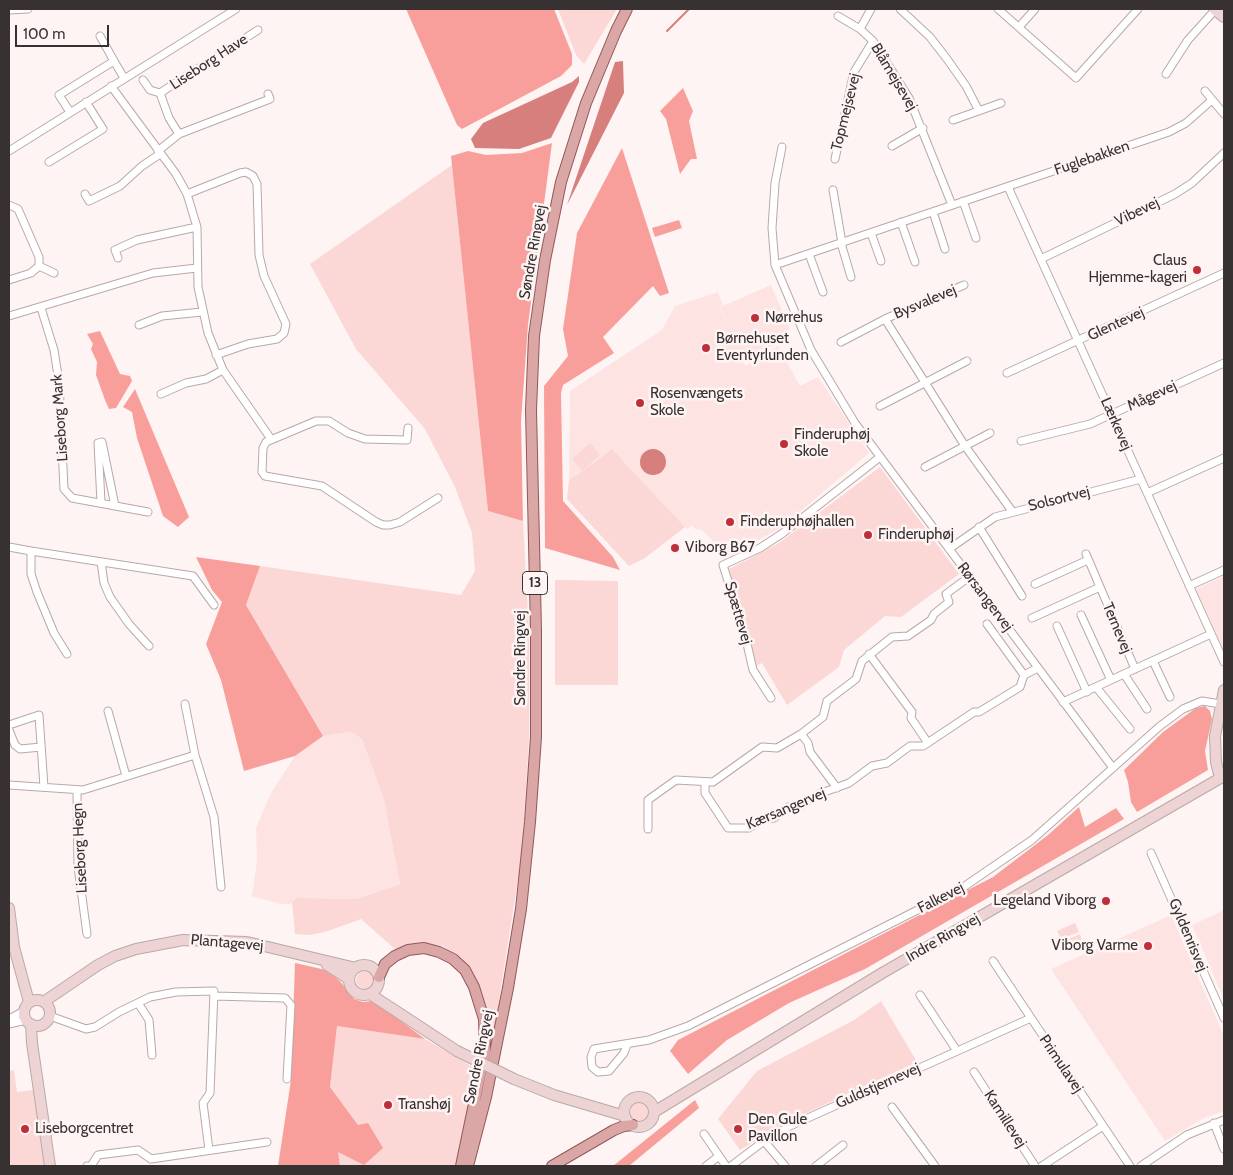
<!DOCTYPE html>
<meta charset="utf-8">
<style>
body{margin:0}
#map{position:relative;width:1233px;height:1175px;overflow:hidden;background:#fef4f4;font-family:Cabin,sans-serif}
canvas{display:block}
.frame{position:absolute;inset:0;border:10px solid #373131;pointer-events:none}
.scale{position:absolute;left:15px;top:25px;width:94px;height:22px;box-sizing:border-box;border:2px solid #373131;border-top:0;padding-left:6px;font-size:15px;line-height:18px;white-space:nowrap;color:#373131;-webkit-text-stroke:4px #fef4f4;paint-order:stroke}
</style>
<div id="map">
<canvas width="1233" height="1175"></canvas>
<div class="frame"></div>
<div class="scale">100 m</div>
</div>
<script>
const context = document.querySelector('canvas').getContext('2d');
context.lineJoin = 'round';
function fill(path, color) { context.fillStyle = color; context.fill(path, 'evenodd'); }
const poly = rows => new Path2D(rows.map(r => 'M' + r).join(''));
function strokePath(path, color, width, dash) { context.strokeStyle = color; context.lineWidth = width; context.lineCap = dash ? 'butt' : 'round'; context.setLineDash(dash || []); context.stroke(path); }
function label(font, color, halo, rows, align = 'center') {
  context.font = font + ' Cabin,sans-serif'; context.lineWidth = 5; context.setLineDash([]); context.textBaseline = 'middle'; context.strokeStyle = halo; context.fillStyle = color; for (const [text, x, y, turn = 0] of rows) {
    context.save(); context.translate(x, y); context.rotate((+turn || 0) * Math.PI / 180); context.textAlign = isNaN(turn) ? turn : align; if (halo) context.strokeText(text, 0, 0); context.fillText(text, 0, 0); context.restore();
  }
}
const built = poly([
 [771,285,790,329,784,331,788,338,743,361,745,366,778,346,800,386,818,377,869,453,781,528,728,556,702,530,695,529,692,525,687,529,612,449,569,480,570,391,662,330,675,306,718,292,723,305,719,307,728,327,720,307],
 [1224,576,1224,651,1196,589],
 [351,732,362,739,384,800,400,884,357,899,297,898,290,904,280,904,252,896,257,861,256,828,271,793,295,756,323,736],
 [1224,910,1224,1000,1192,925],
 [1171,915,1224,1036,1224,1111,1204,1118,1165,1141,1051,969]
]);
const green = poly([
 [558,9,617,9,584,64,576,55],
 [452,165,488,511,523,521,529,632,529,738,522,854,492,1044,486,1009,464,962,443,946,419,943,396,950,361,919,328,931,310,935,295,934,292,902,297,898,357,899,400,884,384,800,362,739,351,732,323,736,246,605,260,566,461,595,475,571,472,533,455,487,425,429,356,349,310,264],
 [590,443,600,455,582,471,612,449,685,527,645,558,629,566,567,499,569,480,582,471,572,459],
 [880,467,959,574,901,617,885,616,844,650,839,667,787,705,762,663,756,666,729,569,779,543],
 [555,580,618,581,618,685,555,685],
 [1075,923,1079,932,1061,939,1057,931],
 [1080,934,1083,943,1066,951,1062,942],
 '356 980a9 9 0 1 1 18 0a9 9 0 1 1-18 0Z',
 [881,1001,917,1062,789,1121,740,1150,718,1119,757,1071,854,1020],
 [337,1026,425,1039,478,1070,455,1166,340,1166,337,1151,358,1125,330,1087],
 [14,1070,17,1092,34,1090,46,1166,9,1166,9,1071],
 '630 1112a9 9 0 1 1 18 0a9 9 0 1 1-18 0Z'
]);
const forest = poly([
 [406,9,554,9,572,54,572,65,561,76,462,129,457,125],
 [683,88,693,111,689,121,697,159,691,159,680,174,666,119,660,111],
 [552,143,528,325,521,421,523,521,488,511,451,156,468,151,486,155,522,153],
 [622,148,669,293,660,296,653,286,603,337,614,353,563,385,561,393,563,501,613,557,620,570,545,548,544,386,568,356,563,329,577,233],
 [679,220,682,228,655,237,652,228],
 [100,331,120,374,130,376,132,381,116,408,109,409,105,400,96,375,97,362,91,349,93,344,87,334],
 [135,389,189,517,178,527,163,516,137,438,132,412,123,407],
 [196,557,260,566,246,605,323,736,295,756,244,771,221,680,206,644,222,602,212,590],
 [1205,706,1210,711,1212,719,1205,751,1208,770,1137,812,1131,802,1128,782,1124,770,1163,732,1196,708],
 [1079,807,1085,827,1116,808,1124,819,865,969,789,1003,727,1040,688,1074,670,1051,678,1040,993,877,1048,835],
 [295,963,326,970,340,981,354,999,363,1002,374,1001,425,1039,337,1026,330,1087,358,1125,368,1123,383,1148,364,1165,338,1152,340,1166,278,1166,291,1080],
 [695,1100,699,1108,629,1166,613,1166]
]);
const water = poly([
 [623,61,624,93,567,205,615,62],
 [579,76,579,82,551,138,519,149,475,148,471,139,483,123,572,82],
 '640 462a13 13 0 1 1 26 0a13 13 0 1 1-26 0Z'
]);
const stream = poly([
 [667,31,689,9]
]);
const street = poly([
 [900,9,930,37,947,59,966,86,979,111],
 [998,9,1076,78,1138,9],
 [9,10,28,9],
 [838,16,860,29,871,9],
 [1019,27,1035,9],
 [860,29,873,41,909,98,952,205],
 [100,36,114,61],
 [1166,74,1188,40,1215,10],
 [143,80,150,90,160,93,169,118,179,134],
 [111,86,176,174,187,194,197,227,198,287,208,333,223,370,271,439],
 [1205,91,1224,114],
 [160,93,258,30],
 [70,112,59,95,114,61,124,78],
 [953,120,1001,103],
 [892,146,923,128],
 [782,147,775,183,772,228,775,265,811,350,855,423,1113,768],
 [9,151,236,9],
 [158,151,179,134,270,99,268,94],
 [835,159,854,72,873,41],
 [49,162,103,129,86,102],
 [1008,187,1224,662],
 [833,190,842,243],
 [85,194,89,201,120,186,142,166,160,154],
 [187,194,240,173,246,172,253,176,257,184,259,255,264,276,286,324,284,333,277,339,248,344,216,355],
 [963,201,976,238],
 [9,205,18,209,39,257,39,266,31,273,9,280],
 [933,212,945,249],
 [901,222,915,262],
 [871,233,881,261],
 [841,243,851,277],
 [809,254,823,292],
 [118,258,115,250,137,240,197,227],
 [1041,259,1175,194,1192,183,1224,153],
 [775,265,1169,132,1186,123,1212,100],
 [39,266,54,273],
 [41,308,54,350,59,382,64,489,72,498,148,512],
 [9,316,153,273,197,268],
 [885,319,965,446,1012,511],
 [139,325,162,316,202,312],
 [841,342,885,319,964,285],
 [1007,373,1224,273],
 [161,394,186,383,206,379,223,370],
 [880,406,967,361],
 [408,428,407,440,365,439,348,433,329,421,316,421,266,442,263,448,262,472,265,476,322,486,376,522,383,525,390,525,400,522,438,498],
 [1021,441,1090,424,1224,363],
 [925,467,990,433],
 [1147,493,1224,458],
 [101,502,98,443,102,442,115,506],
 [979,527,1022,596],
 [9,547,31,551,31,574,37,592,54,633,67,654],
 [949,549,995,517,1141,479],
 [31,551,193,576,214,605],
 [1086,554,1135,669],
 [101,562,104,583,110,597,129,624,149,646],
 [1035,584,1088,560],
 [1189,586,1224,570],
 [1081,615,1111,680],
 [1032,618,1100,587],
 [1057,626,1087,692],
 [869,654,912,712,911,718,928,743],
 [1153,661,1170,697],
 [1124,674,1147,709],
 [1024,675,1038,668],
 [1096,687,1130,729],
 [771,698,753,670,745,635,723,565,760,548,783,533,880,457],
 [1063,702,1211,634],
 [185,704,195,755,214,817,221,887],
 [108,711,126,776],
 [9,725,39,715,44,787],
 [9,730,15,745,20,749,41,747],
 [801,734,808,743,810,752,837,788],
 [705,782,705,793,728,828,749,828,764,819,774,818,788,807,800,806,819,794,849,783,872,766,887,763,910,746,923,746,974,712,979,712,1020,687,1024,675,987,624],
 [9,785,83,790,195,755],
 [77,791,78,867,87,934],
 [648,829,648,800,676,780,713,782,762,747,777,748,801,734,823,717,827,701,856,679,862,661,892,637,908,636,931,620,934,614,949,602,946,594,969,577],
 [1151,853,1224,1018],
 [993,961,1130,1166],
 [920,995,957,1051],
 [215,996,285,998,291,1005,287,1079],
 [138,1003,149,1020,152,1055],
 [50,1016,86,1029,95,1027,119,1012,150,997,176,992,214,991,210,1093,203,1103,209,1150],
 [9,1019,24,1011],
 [9,1024,26,1020],
 [627,1045,624,1053,609,1071,598,1072,592,1067,591,1057,594,1049,649,1040,688,1026,965,886,1032,840,1160,726,1183,709,1202,701,1221,704],
 [974,1072,1035,1166],
 [892,1107,935,1166],
 [1214,1123,1224,1149],
 [704,1134,726,1166],
 [764,1141,785,1166],
 [87,1166,91,1166,98,1155,138,1150,151,1159,267,1142],
 [706,1166,719,1156],
 [731,1166,764,1141,790,1126,1031,1018],
 [816,1166,843,1145],
 [1042,1166,1103,1126],
 [1141,1166,1187,1135,1224,1120]
]);
const secondary = poly([
 [1214,9,1224,17],
 [1220,778,1216,762,1215,736,1224,690],
 [9,908,14,947,29,1002],
 '349 980a15 15 0 1 1 30 0a15 15 0 1 1-30 0Z',
 [327,965,349,979],
 [370,994,457,1051],
 '24 1013a13 13 0 1 1 26 0a13 13 0 1 1-26 0Z',
 [45,1001,98,965,115,956,136,949,183,940,247,942,356,968],
 [31,1024,32,1043,50,1166],
 [514,1079,554,1095,625,1116],
 '624 1112a15 15 0 1 1 30 0a15 15 0 1 1-30 0Z',
 [654,1112,884,972,1224,776]
]);
const primary = poly([
 [379,977,385,964,395,956,408,950,424,948,439,952,453,959,465,970,474,987,484,1019,485,1051,461,1166],
 [468,1166,486,1097,508,988,521,909,530,822,536,737,536,631,531,410,534,336,545,260,561,182,586,103,616,31,627,9],
 [552,1166,614,1130,624,1126,633,1125]
]);
const secondaryBridge = poly([
 [457,1051,514,1079]
]);
const markers = [
 [1197,270,5,"#bf2f39"],
 [755,318,5,"#bf2f39"],
 [706,348,5,"#bf2f39"],
 [640,403,5,"#bf2f39"],
 [784,444,5,"#bf2f39"],
 [730,522,5,"#bf2f39"],
 [868,535,5,"#bf2f39"],
 [675,548,5,"#bf2f39"],
 [1106,901,5,"#bf2f39"],
 [1148,946,5,"#bf2f39"],
 [388,1105,5,"#bf2f39"],
 [25,1129,5,"#bf2f39"],
 [738,1129,5,"#bf2f39"]
];
const shields = [
 [535,583,25]
];
const shieldNames = [
 ["13",535,583]
];
const streetNames = [
 ["Liseborg Have",209,62,-33],
 ["Blåmejsevej",894,77,59],
 ["Topmejsevej",846,112,-76],
 ["Fuglebakken",1092,158,-19],
 ["Vibevej",1137,212,-26],
 ["Søndre Ringvej",533,252,-80],
 ["Bysvalevej",925,302,-23],
 ["Glentevej",1116,324,-25],
 ["Mågevej",1152,396,-25],
 ["Liseborg Mark",60,418,-94],
 ["Lærkevej",1116,424,66],
 ["Solsortvej",1059,499,-14],
 ["Rørsangervej",985,597,53],
 ["Spættevej",738,613,74],
 ["Ternevej",1117,628,67],
 ["Søndre Ringvej",521,658,-90],
 ["Kærsangervej",786,809,-23],
 ["Liseborg Hegn",80,848,-93],
 ["Falkevej",941,898,-27],
 ["Gyldenrisvej",1188,935,67],
 ["Indre Ringvej",943,938,-30],
 ["Plantagevej",227,943,5],
 ["Søndre Ringvej",479,1057,-78],
 ["Primulavej",1061,1064,56],
 ["Guldstjernevej",878,1086,-24],
 ["Kamillevej",1005,1119,57]
];
const poiNames = [
 ["Claus",1187,261,"right"],
 ["Hjemme-kageri",1187,278,"right"],
 ["Nørrehus",765,318],
 ["Børnehuset",716,339],
 ["Eventyrlunden",716,356],
 ["Rosenvængets",650,394],
 ["Skole",650,411],
 ["Finderuphøj",794,435],
 ["Skole",794,452],
 ["Finderuphøjhallen",740,522],
 ["Finderuphøj",878,535],
 ["Viborg B67",685,548],
 ["Legeland Viborg",1096,901,"right"],
 ["Viborg Varme",1138,946,"right"],
 ["Transhøj",398,1105],
 ["Den Gule",748,1120],
 ["Pavillon",748,1137],
 ["Liseborgcentret",35,1129]
];
fill(built, '#fde4e3');
fill(green, '#fbd7d5');
fill(forest, '#f99f9b');
fill(water, '#d67f7c');
strokePath(stream, '#d67f7c', 2);
strokePath(street, '#b8a9a8', 9);
strokePath(secondary, '#b8a9a8', 12);
strokePath(primary, '#925857', 12);
strokePath(street, '#fff', 7);
strokePath(secondary, '#edd3d3', 10);
strokePath(primary, '#dba7a6', 10);
strokePath(secondaryBridge, '#b8a9a8', 12, []);
strokePath(secondaryBridge, '#edd3d3', 10);
for (const [x, y, r, color] of markers) { const dot = new Path2D(); dot.arc(x, y, r, 0, 2 * Math.PI); context.fillStyle = color; context.fill(dot); strokePath(dot, '#fef4f4', 2); }
for (const [x, y, w] of shields) { const box = new Path2D(); box.roundRect(x - w / 2, y - 11.5, w, 23, 4); context.fillStyle = '#fef4f4'; context.fill(box); strokePath(box, '#373131', 1); }
label('bold 14px', '#373131', null, shieldNames);
label('15px', '#373131', '#fef4f4', streetNames);
label('15px', '#373131', '#fef4f4', poiNames, 'left');
</script>
